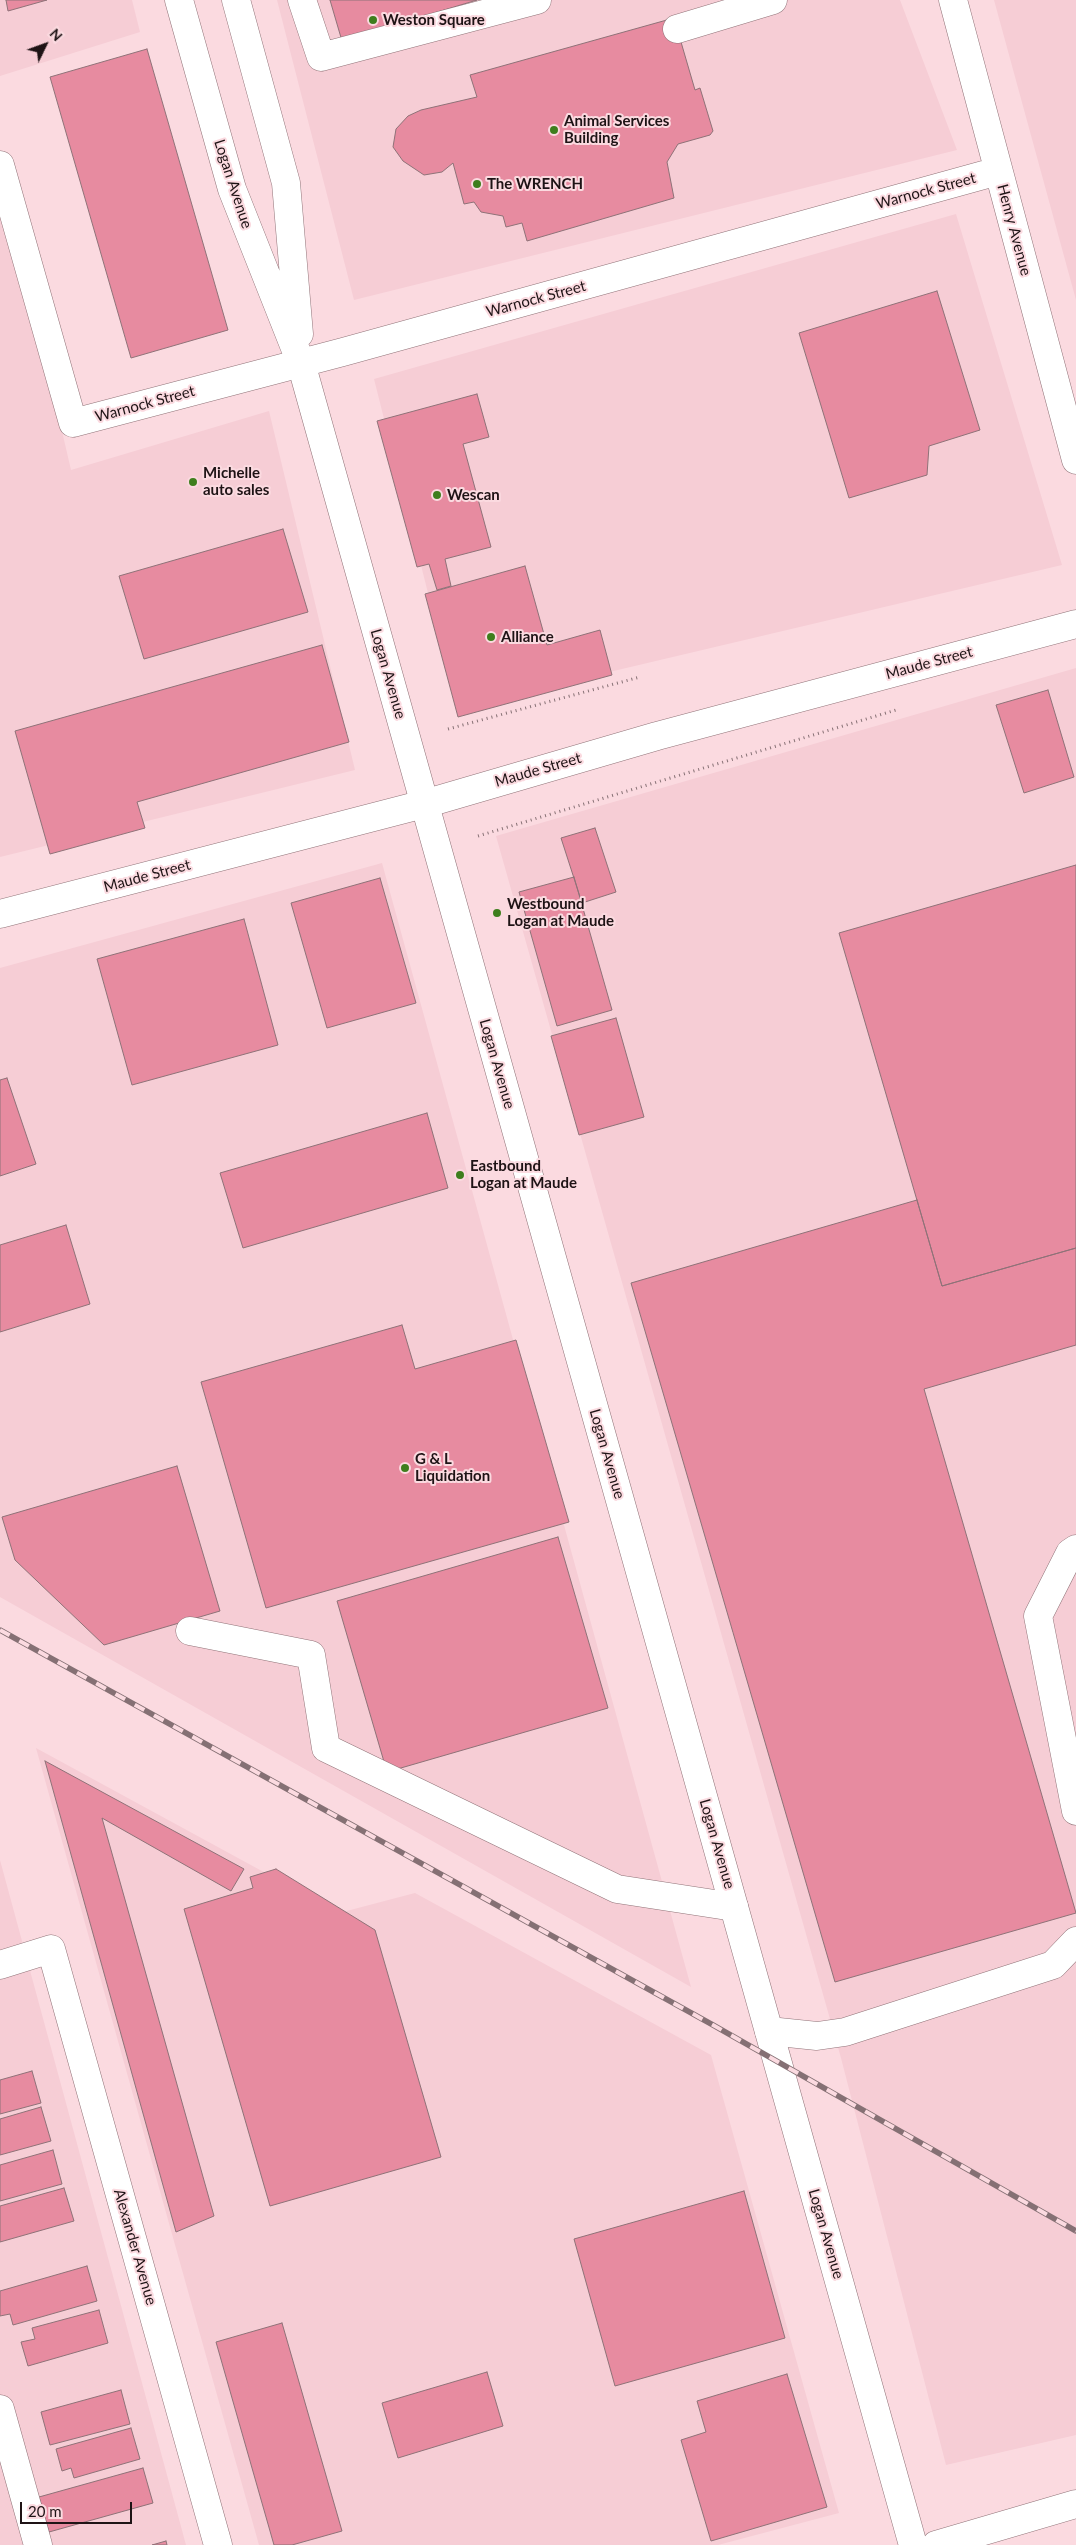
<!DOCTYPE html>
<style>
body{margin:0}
#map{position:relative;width:1076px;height:2545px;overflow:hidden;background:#fbdae0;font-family:Lato,sans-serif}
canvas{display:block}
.north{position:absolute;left:20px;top:20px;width:50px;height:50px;-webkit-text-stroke:4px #fbdae0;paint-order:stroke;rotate:48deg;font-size:14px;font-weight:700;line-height:20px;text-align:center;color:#1e1315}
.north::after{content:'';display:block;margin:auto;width:18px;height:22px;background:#1e1315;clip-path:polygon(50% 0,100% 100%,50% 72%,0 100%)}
.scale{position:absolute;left:20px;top:2502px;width:112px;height:22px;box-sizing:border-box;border:2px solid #1e1315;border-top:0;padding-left:6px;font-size:15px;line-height:18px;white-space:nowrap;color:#1e1315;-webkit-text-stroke:4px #fbdae0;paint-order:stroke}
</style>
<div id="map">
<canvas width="1076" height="2545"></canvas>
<div class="north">N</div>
<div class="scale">20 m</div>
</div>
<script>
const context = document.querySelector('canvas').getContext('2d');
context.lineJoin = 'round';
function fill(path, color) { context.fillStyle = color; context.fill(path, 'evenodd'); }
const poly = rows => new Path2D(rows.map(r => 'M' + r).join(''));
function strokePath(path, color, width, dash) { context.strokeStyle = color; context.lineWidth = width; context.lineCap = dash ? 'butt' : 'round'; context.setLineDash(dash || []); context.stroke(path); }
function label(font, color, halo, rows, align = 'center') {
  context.font = font + ' Lato,sans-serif'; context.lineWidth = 4; context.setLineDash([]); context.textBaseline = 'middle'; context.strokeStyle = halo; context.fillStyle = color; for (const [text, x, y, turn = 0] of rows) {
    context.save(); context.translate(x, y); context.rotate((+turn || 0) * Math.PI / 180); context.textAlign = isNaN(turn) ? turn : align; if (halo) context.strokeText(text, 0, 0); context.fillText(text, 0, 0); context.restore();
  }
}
const built = poly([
 [0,0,132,0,140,32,0,76],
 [277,0,900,0,957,150,354,300],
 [994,0,1076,0,1076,300],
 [0,164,71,470,269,411,355,770,0,857],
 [956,214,1062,565,457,708,374,379],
 [1076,668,1076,2435,946,2465,841,2058,496,836],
 [382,863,691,1987,0,1597,0,968],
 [36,1748,339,1913,415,1893,711,2055,839,2513,718,2545,259,2545],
 [0,1860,186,2545,0,2545]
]);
const building = poly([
 [6,0,47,0,8,11,6,0],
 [330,0,477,0,342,41,330,0],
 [674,18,695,90,700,88,713,131,710,135,678,144,667,162,674,198,527,241,522,223,506,227,503,216,481,212,474,202,464,204,453,163,442,172,424,175,403,161,393,147,396,129,408,116,421,110,477,97,470,75,674,18],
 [147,49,228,330,131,358,50,77,147,49],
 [937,291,980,430,929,446,927,475,849,498,799,333,937,291],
 [477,394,489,437,463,444,491,547,445,559,451,586,437,590,429,564,417,567,377,421,477,394],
 [283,529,308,612,144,659,119,576,283,529],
 [525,566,547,645,600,630,612,675,458,717,425,594,525,566],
 [322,645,349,742,137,802,145,828,50,854,15,731,322,645],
 [1048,690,1074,777,1024,793,996,705,1048,690],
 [595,828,616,892,582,903,561,838,595,828],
 [1076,865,1076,1248,942,1286,839,933,1076,865],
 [574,877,612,1010,557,1026,519,892,574,877],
 [380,878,416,1003,327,1028,291,903,380,878],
 [244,919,278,1045,132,1085,97,959,244,919],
 [616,1018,644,1117,579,1135,551,1036,616,1018],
 [7,1078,36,1164,0,1176,0,1080,7,1078],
 [427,1113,448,1188,243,1248,220,1173,427,1113],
 [917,1200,942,1286,1076,1248,1076,1345,924,1389,1076,1913,835,1982,631,1283,917,1200],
 [66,1225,90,1304,0,1332,0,1245,66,1225],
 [402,1325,415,1369,516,1340,569,1522,266,1608,201,1382,402,1325],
 [177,1466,220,1611,104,1645,15,1560,2,1517,177,1466],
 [558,1537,608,1708,387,1772,337,1601,558,1537],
 [45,1761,244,1869,231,1891,102,1818,214,2216,176,2232,45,1761],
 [276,1869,375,1930,441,2157,270,2206,184,1909,253,1888,250,1877,276,1869],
 [32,2071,41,2103,0,2114,0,2080,32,2071],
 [41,2107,51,2141,0,2155,0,2119,41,2107],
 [53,2150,62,2184,0,2201,0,2165,53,2150],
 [64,2188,74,2221,0,2242,0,2206,64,2188],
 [744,2191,785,2338,615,2386,574,2239,744,2191],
 [87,2266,97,2301,13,2325,10,2314,0,2316,0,2291,87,2266],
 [99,2310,108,2343,28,2366,21,2342,35,2339,32,2328,99,2310],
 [282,2323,342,2531,292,2545,274,2545,216,2342,282,2323],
 [487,2372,503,2426,398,2458,382,2403,487,2372],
 [787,2374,827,2507,711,2541,681,2440,706,2432,697,2401,787,2374],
 [121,2390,130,2424,50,2445,41,2412,121,2390],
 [131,2428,140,2459,74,2478,71,2468,62,2471,56,2449,131,2428],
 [143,2468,153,2503,49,2532,39,2497,143,2468],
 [166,2541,167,2545,152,2545,166,2541]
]);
const path = poly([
 [448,729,640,677],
 [478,836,896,710]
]);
const minor = poly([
 [302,0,321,57,537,0],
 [953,0,1076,460],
 [677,29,773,0],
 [0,165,73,423,343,352,998,171],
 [0,914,424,804,657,736,1076,624],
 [1076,1549,1070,1553,1038,1616,1076,1811],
 [190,1631,311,1655,326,1748,617,1889,734,1907],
 [0,1965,51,1949,218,2545],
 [769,2031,817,2036,845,2032,1053,1965,1076,1941],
 [0,2409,38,2545],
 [936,2545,1076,2504]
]);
const major = poly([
 [179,0,232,189,301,363,913,2545],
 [236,0,286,183,299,334]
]);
const rail = poly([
 [0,1630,713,2025,1076,2231]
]);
const markers = [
 [373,20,5,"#3e7e1d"],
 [554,130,5,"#3e7e1d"],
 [477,184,5,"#3e7e1d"],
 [193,482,5,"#3e7e1d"],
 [437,495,5,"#3e7e1d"],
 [491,637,5,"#3e7e1d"],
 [497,913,5,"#3e7e1d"],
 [460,1175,5,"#3e7e1d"],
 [405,1468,5,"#3e7e1d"]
];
const poiNames = [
 ["Weston Square",383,20],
 ["Animal Services",564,121],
 ["Building",564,138],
 ["The WRENCH",487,184],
 ["Michelle",203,473],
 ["auto sales",203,490],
 ["Wescan",447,495],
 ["Alliance",501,637],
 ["Westbound",507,904],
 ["Logan at Maude",507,921],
 ["Eastbound",470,1166],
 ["Logan at Maude",470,1183],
 ["G & L",415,1459],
 ["Liquidation",415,1476]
];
const streetNames = [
 ["Logan Avenue",233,184,72],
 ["Warnock Street",926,191,-15],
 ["Henry Avenue",1014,230,75],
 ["Warnock Street",536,299,-15],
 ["Warnock Street",145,404,-15],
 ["Maude Street",929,663,-15],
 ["Logan Avenue",388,674,74],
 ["Maude Street",538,770,-16],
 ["Maude Street",147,876,-15],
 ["Logan Avenue",497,1064,74],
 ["Logan Avenue",607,1454,74],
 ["Logan Avenue",717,1844,74],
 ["Logan Avenue",826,2234,74],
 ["Alexander Avenue",135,2247,74]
];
fill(built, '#f6cdd5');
fill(building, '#e78ba0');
strokePath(building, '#8f7278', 1);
strokePath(minor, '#917479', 29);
strokePath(major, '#917479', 29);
strokePath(path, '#877175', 3, [1, 4]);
strokePath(minor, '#fff', 28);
strokePath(major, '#fff', 28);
strokePath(rail, '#857074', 5.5);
strokePath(rail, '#fbdae0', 4, [11]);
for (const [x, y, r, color] of markers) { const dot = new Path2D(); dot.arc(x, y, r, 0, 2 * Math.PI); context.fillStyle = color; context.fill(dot); strokePath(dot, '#fbdae0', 2); }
label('bold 15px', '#1e1315', '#fbdae0', poiNames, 'left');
label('15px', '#1e1315', '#fbdae0', streetNames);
</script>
